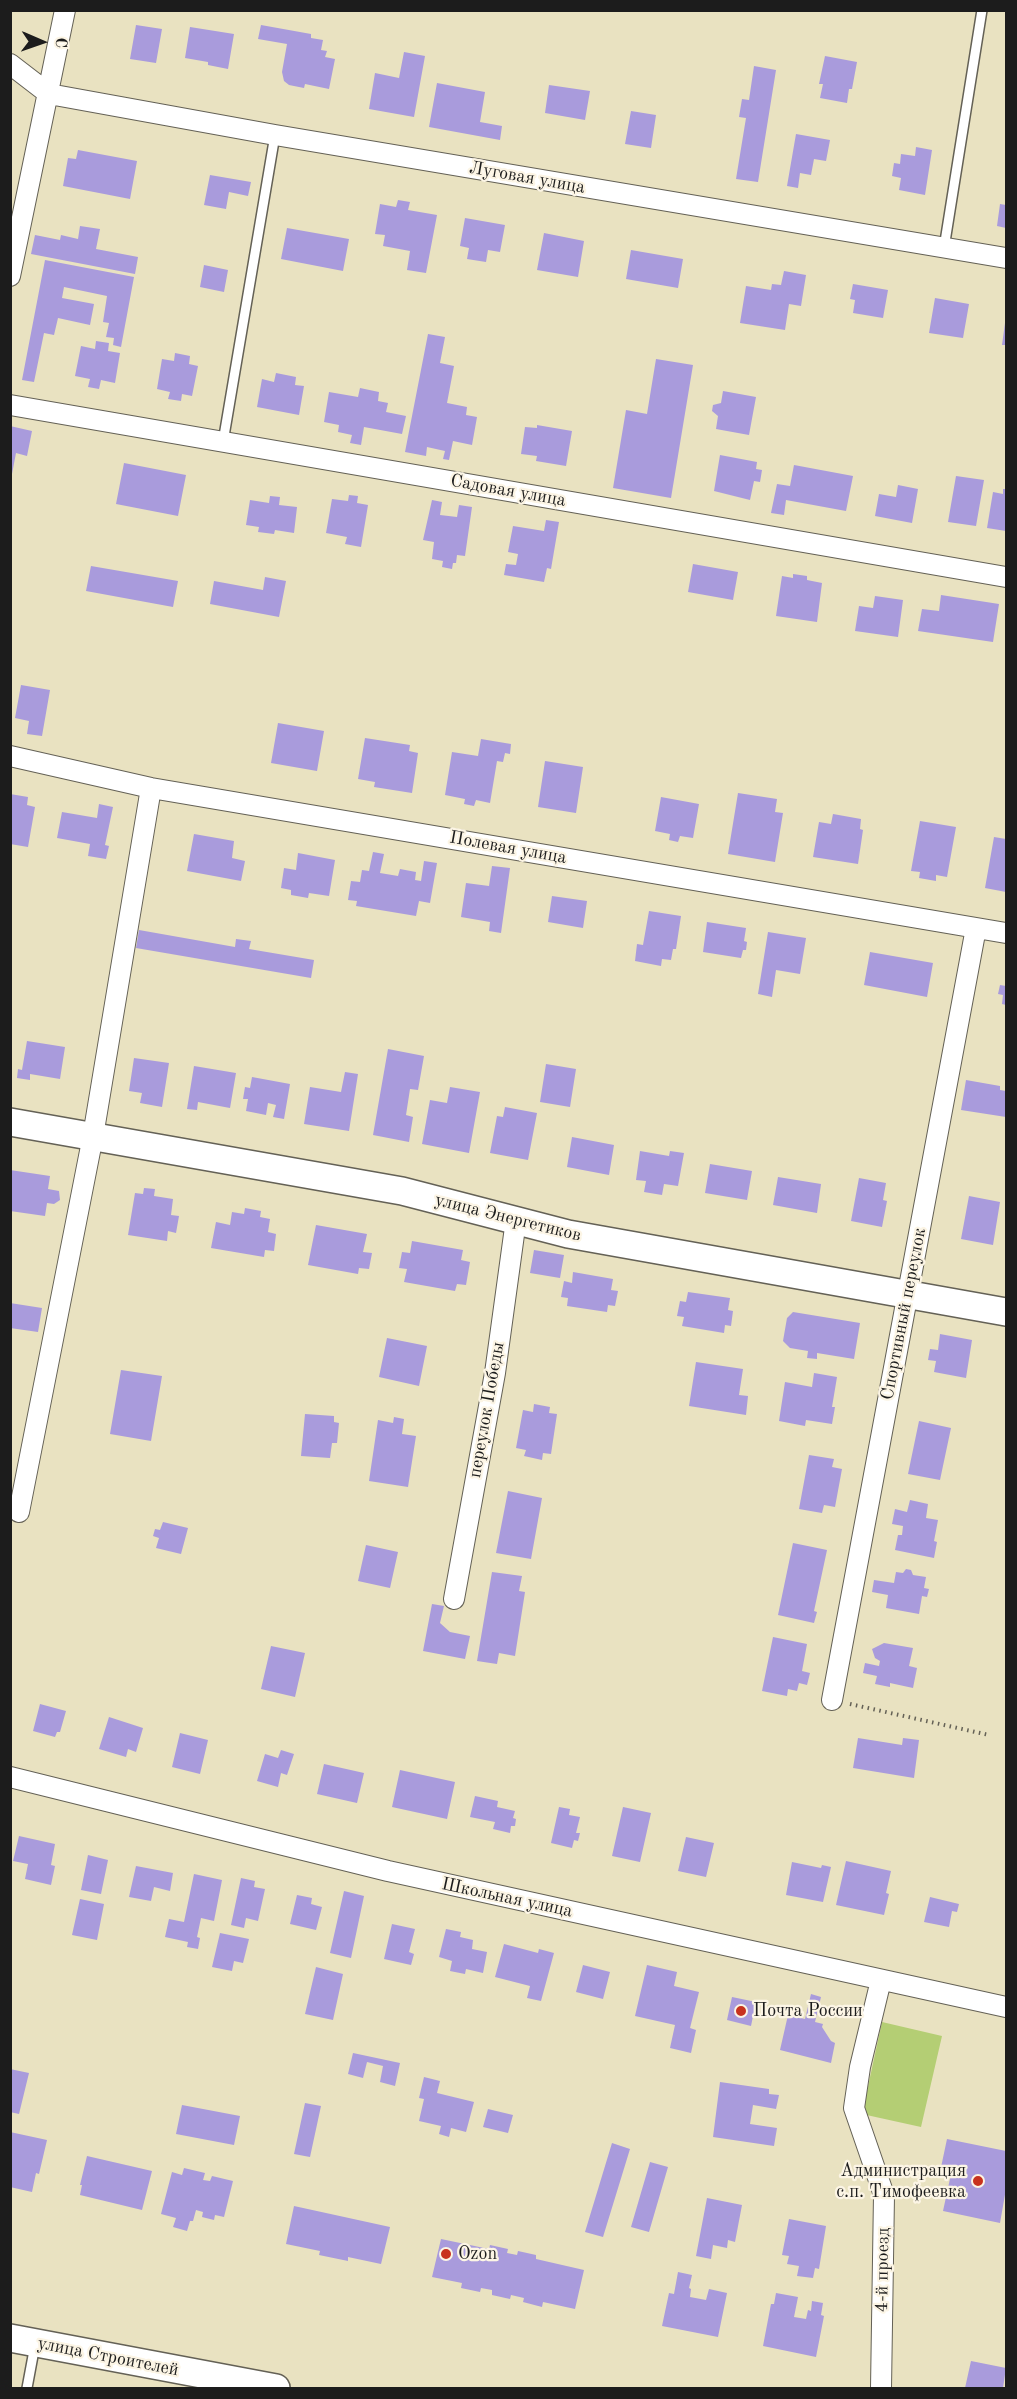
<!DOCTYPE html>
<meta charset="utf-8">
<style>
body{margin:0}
#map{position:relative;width:1017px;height:2399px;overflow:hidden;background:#e9e2c1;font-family:"Old Standard TT",serif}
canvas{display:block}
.frame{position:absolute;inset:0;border:12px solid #1c1c1c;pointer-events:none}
.north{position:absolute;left:12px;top:12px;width:60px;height:60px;-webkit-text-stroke:4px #fcf5e5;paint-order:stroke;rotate:92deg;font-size:16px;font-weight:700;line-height:24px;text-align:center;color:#1c1c1c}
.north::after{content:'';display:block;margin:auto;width:21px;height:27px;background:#1c1c1c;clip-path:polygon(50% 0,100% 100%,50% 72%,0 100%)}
</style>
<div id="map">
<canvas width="1017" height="2399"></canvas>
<div class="frame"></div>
<div class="north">С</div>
</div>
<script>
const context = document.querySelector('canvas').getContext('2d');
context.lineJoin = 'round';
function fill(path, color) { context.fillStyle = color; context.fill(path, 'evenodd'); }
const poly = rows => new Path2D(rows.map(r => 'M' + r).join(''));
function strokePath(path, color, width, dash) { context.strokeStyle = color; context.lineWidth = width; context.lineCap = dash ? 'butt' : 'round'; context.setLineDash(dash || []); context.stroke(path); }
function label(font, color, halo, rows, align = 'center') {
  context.font = font + ' "Old Standard TT",serif'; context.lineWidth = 4.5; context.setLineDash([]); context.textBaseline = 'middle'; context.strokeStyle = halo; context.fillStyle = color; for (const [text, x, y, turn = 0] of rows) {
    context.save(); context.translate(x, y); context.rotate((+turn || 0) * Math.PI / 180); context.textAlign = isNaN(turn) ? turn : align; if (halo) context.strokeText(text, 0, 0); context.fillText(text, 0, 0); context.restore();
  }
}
const green = poly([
 [882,2022,942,2036,921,2127,862,2114]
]);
const building = poly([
 [136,25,162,29,156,63,130,59],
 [261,25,311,34,311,38,323,40,321,50,327,51,325,57,335,59,329,89,305,84,304,88,289,85,284,81,282,72,287,44,258,39],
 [190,27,234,34,228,69,208,65,208,62,185,58],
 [404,52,425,56,414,117,369,109,375,73,399,78],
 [825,56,857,62,852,89,849,89,847,103,820,98,823,84,819,84],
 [754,66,776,70,758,182,736,179,746,118,739,117,742,99,749,100],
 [437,83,485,92,480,122,502,126,500,140,429,127],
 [549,85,590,91,585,120,545,113],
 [631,111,656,115,651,148,625,144],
 [796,134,830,140,826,161,814,159,811,175,800,173,798,188,787,186],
 [916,147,932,150,925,195,899,190,901,178,892,176,894,163,900,164,901,154,915,156],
 [78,150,137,161,130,199,63,186,68,158,76,159],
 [210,175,251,182,248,196,229,192,226,209,204,205],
 [398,200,410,202,408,210,437,215,426,273,407,270,410,251,383,246,385,235,375,234,380,204,396,207],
 [1000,204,1006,205,1006,228,997,226],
 [465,218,505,225,500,252,488,250,486,262,467,259,469,248,460,246],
 [80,226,100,229,96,249,138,257,135,274,31,254,35,235,60,240,61,235,78,239],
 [287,228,349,239,343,271,281,259],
 [544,233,584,241,578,277,537,270],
 [631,250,683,259,678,288,626,279],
 [45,260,134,277,121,347,113,345,114,338,106,337,109,323,103,322,107,296,64,287,62,298,94,304,90,325,58,318,54,335,44,333,34,382,22,380],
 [204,265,228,270,224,292,200,287],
 [784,271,806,275,801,306,789,304,785,330,740,323,746,286,771,290,772,284,781,285],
 [853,284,888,290,883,318,853,313,855,300,850,299],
 [935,298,969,304,963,338,929,333],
 [1005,323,1006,323,1006,345,1002,345],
 [428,334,445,337,440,363,454,366,447,403,467,407,466,415,477,417,472,445,453,441,449,460,443,459,445,451,427,447,426,456,405,452],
 [96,341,109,343,108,351,120,353,115,383,101,380,99,389,88,387,90,379,75,376,81,346,95,349],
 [175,353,190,356,189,364,198,366,192,396,182,394,181,401,168,399,170,392,157,389,162,359,174,361],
 [656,359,693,365,671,498,613,488,626,410,647,414],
 [276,373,296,377,295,385,304,386,299,415,257,407,262,379,274,382],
 [360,388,379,392,378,401,388,403,386,412,406,416,402,434,364,427,361,445,350,443,352,435,338,432,339,425,324,422,329,392,358,397],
 [723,391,756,397,749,435,716,429,718,416,712,411,713,405,721,403],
 [537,425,572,431,566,466,536,461,537,456,521,454,525,427,537,428],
 [10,426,32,431,27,456,16,453,12,474],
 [720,455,757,462,756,469,762,470,760,482,754,481,750,500,714,491],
 [124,463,186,475,178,516,116,504],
 [794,465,853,476,846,511,786,500,784,515,771,513,777,484,790,486],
 [956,476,984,480,976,526,948,522],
 [898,485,918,489,912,523,875,516,879,494,896,497],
 [1003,489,1006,489,1006,531,987,528,993,492,1003,494],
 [349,495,358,496,357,503,368,505,361,547,345,544,347,537,326,533,332,499,348,501],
 [270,496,280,497,279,505,297,507,294,533,275,530,274,534,258,532,259,527,246,525,250,500,269,503],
 [432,500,442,502,440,515,457,517,459,505,472,507,465,556,457,555,456,563,453,563,452,569,442,567,443,561,432,559,434,542,423,540],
 [546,520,559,522,551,569,547,568,544,582,504,575,506,564,516,565,518,554,508,552,513,526,544,531],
 [693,564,738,572,733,600,688,592],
 [91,566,178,581,173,607,86,591],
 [793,574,807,576,807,580,822,583,817,622,776,616,782,576,793,578],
 [265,577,286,581,279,617,210,604,214,581,263,590],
 [941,595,999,604,993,642,918,631,922,609,939,611],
 [875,596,903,600,898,637,855,631,859,606,873,608],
 [21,685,50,690,42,736,27,734,29,721,15,718],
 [278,723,324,731,317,771,271,763],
 [365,738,410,745,409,751,418,753,412,793,374,787,375,782,358,779],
 [481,739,511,744,510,754,505,753,503,762,497,761,490,803,476,800,474,806,464,804,465,799,445,795,452,752,478,756],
 [545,761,583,767,576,813,538,807],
 [738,793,777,799,775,812,783,813,775,862,728,854],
 [10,794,28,797,27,805,35,807,28,847,10,844],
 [661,797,699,804,693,838,680,836,678,842,669,840,670,834,655,831],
 [99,804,113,807,105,845,109,846,106,859,88,856,90,844,57,838,62,812,97,818],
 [833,814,861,819,860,829,863,830,858,864,813,857,819,822,831,824],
 [920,821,956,827,947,877,936,875,936,881,919,878,920,872,911,871],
 [194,834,234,841,232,858,245,861,241,881,187,871],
 [994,837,1006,839,1006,892,985,888],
 [373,852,384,854,380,873,398,876,400,869,416,872,415,880,421,881,424,861,437,863,430,903,419,901,416,916,356,906,357,901,348,900,351,881,360,882,362,870,369,871],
 [298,853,335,860,329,896,309,893,308,898,291,895,291,890,281,888,284,868,296,870],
 [492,866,510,868,501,933,489,931,490,922,461,917,466,883,489,886],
 [552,896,587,901,583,928,548,922],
 [649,911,681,916,676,949,673,949,671,960,662,959,661,966,635,961,637,944,643,945],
 [707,922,746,928,744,941,747,942,746,950,743,950,741,958,703,952],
 [139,930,235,947,236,939,251,941,249,949,314,960,311,978,136,948],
 [768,932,806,938,800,974,776,970,772,997,758,994],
 [870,952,933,963,927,997,864,985],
 [1000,985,1006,986,1006,1005,1002,1004,1003,995,998,994],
 [27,1041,65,1047,60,1079,30,1074,30,1080,17,1078,18,1069,22,1070],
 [388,1049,424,1056,418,1090,410,1089,406,1115,413,1117,409,1142,373,1135],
 [134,1058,169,1063,162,1107,140,1103,142,1093,129,1091],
 [546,1064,576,1069,570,1107,540,1102],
 [194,1066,236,1073,230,1108,198,1102,197,1110,187,1109],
 [345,1072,358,1074,349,1131,304,1124,310,1087,341,1092],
 [252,1077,290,1084,284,1119,273,1117,276,1105,268,1103,266,1115,246,1111,248,1099,243,1099,245,1087,250,1088],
 [966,1080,1000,1086,1000,1090,1006,1091,1006,1117,961,1110],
 [450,1087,480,1092,469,1153,422,1144,430,1100,447,1103],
 [505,1107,537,1113,528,1160,490,1153,497,1116,503,1117],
 [572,1137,614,1145,609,1175,567,1167],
 [640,1151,669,1156,670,1151,684,1153,678,1186,664,1184,662,1195,644,1192,646,1181,636,1180],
 [710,1164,752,1171,747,1200,705,1193],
 [10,1170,50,1176,48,1189,59,1191,60,1200,54,1204,47,1203,45,1216,10,1211],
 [778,1177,821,1184,817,1213,773,1205],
 [859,1178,886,1183,883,1200,887,1201,882,1227,851,1221],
 [144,1188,155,1189,154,1196,173,1199,171,1215,179,1216,176,1233,168,1231,167,1241,128,1235,135,1193,143,1194],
 [969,1196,1000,1202,993,1245,961,1239],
 [245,1208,261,1211,260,1217,270,1219,268,1232,276,1234,274,1251,265,1250,264,1257,211,1248,216,1222,230,1225,232,1212,244,1214],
 [316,1225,367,1234,363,1252,372,1253,369,1269,359,1268,358,1274,308,1265],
 [412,1241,463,1250,461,1260,470,1262,466,1285,457,1284,455,1291,404,1282,407,1269,399,1268,402,1252,410,1253],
 [534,1250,564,1255,560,1278,530,1273],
 [573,1272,613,1279,611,1290,618,1291,615,1306,608,1305,607,1312,567,1306,568,1298,561,1297,564,1281,572,1283],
 [688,1292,730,1298,728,1310,733,1311,731,1326,725,1325,724,1333,682,1326,684,1317,677,1316,680,1301,686,1302],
 [10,1303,42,1308,38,1332,10,1328],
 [793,1312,860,1323,854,1359,817,1353,817,1359,807,1358,808,1351,790,1348,783,1341,787,1318],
 [940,1334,972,1340,966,1378,934,1372,936,1361,928,1360,930,1349,938,1350],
 [387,1338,427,1346,419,1386,379,1377],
 [696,1362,743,1369,739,1395,748,1396,746,1415,689,1406],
 [121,1370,162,1376,151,1441,110,1434],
 [814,1373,837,1377,832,1407,835,1407,832,1424,806,1420,805,1426,779,1421,785,1382,812,1387],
 [534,1404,550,1407,549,1413,557,1414,551,1454,543,1453,542,1460,524,1456,526,1450,516,1448,523,1410,533,1412],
 [305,1414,334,1416,334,1422,339,1423,337,1443,332,1443,330,1458,301,1456],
 [394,1417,404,1419,402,1434,416,1436,408,1487,369,1481,378,1420,393,1423],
 [919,1421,951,1428,940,1480,908,1474],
 [809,1455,834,1459,832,1467,842,1469,835,1507,824,1505,822,1513,799,1509],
 [508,1491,542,1498,531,1559,496,1553],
 [910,1500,928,1504,926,1518,938,1520,934,1541,937,1542,934,1558,895,1550,898,1535,902,1535,903,1526,892,1524,895,1509,907,1512],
 [163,1522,188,1528,181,1554,156,1548,159,1538,153,1536,155,1529,160,1530],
 [793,1543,827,1550,814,1611,817,1612,814,1623,778,1615],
 [366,1545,398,1552,390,1588,358,1581],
 [906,1569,911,1570,913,1575,926,1577,924,1588,929,1589,927,1597,922,1596,919,1614,886,1608,888,1595,872,1592,874,1580,894,1583,896,1572,903,1573],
 [492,1572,522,1576,519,1591,525,1592,515,1656,499,1653,497,1664,477,1661],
 [432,1604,444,1606,440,1623,450,1632,470,1636,465,1659,423,1651],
 [773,1637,807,1644,802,1671,810,1673,807,1685,799,1683,797,1691,788,1689,787,1696,762,1691],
 [884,1643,913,1648,909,1666,917,1668,913,1688,890,1683,890,1687,875,1684,877,1676,863,1673,865,1663,879,1666,880,1661,875,1658,872,1649],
 [271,1646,305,1653,295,1697,261,1689],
 [40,1704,66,1711,60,1732,57,1732,55,1737,33,1731],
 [109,1717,143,1728,136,1752,128,1749,126,1757,99,1749],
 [180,1733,208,1740,200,1774,172,1767],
 [858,1738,902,1745,903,1738,919,1740,914,1778,853,1768],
 [281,1750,294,1754,287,1775,281,1773,278,1787,257,1781,265,1754,278,1758],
 [324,1764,364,1773,357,1803,317,1794],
 [400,1770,455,1782,447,1819,392,1807],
 [475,1796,498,1801,497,1807,515,1811,513,1818,516,1819,515,1826,511,1826,510,1833,493,1829,495,1822,470,1817],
 [559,1807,570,1809,569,1815,580,1817,576,1833,580,1833,578,1841,574,1840,572,1848,551,1843],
 [623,1807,651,1813,640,1862,612,1856],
 [19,1836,55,1844,51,1865,55,1866,51,1885,25,1879,28,1864,13,1861],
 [686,1837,714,1843,706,1877,678,1871],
 [88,1855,108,1860,101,1894,81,1890],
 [846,1861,891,1871,886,1893,889,1894,884,1915,836,1905],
 [792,1862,821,1868,822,1865,831,1867,823,1902,786,1895],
 [136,1866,173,1873,170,1891,154,1887,151,1901,129,1897],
 [194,1874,222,1880,214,1921,201,1918,197,1937,200,1938,198,1949,187,1947,188,1942,165,1937,169,1919,184,1922],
 [241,1878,255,1881,254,1887,265,1889,258,1921,246,1918,244,1928,231,1925],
 [344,1891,364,1896,351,1958,330,1953],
 [297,1895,312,1898,311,1904,322,1907,316,1930,290,1924],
 [930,1897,959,1904,957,1912,952,1911,949,1927,924,1922],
 [80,1899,104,1904,97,1940,72,1935],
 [392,1924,415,1929,409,1952,414,1954,411,1965,384,1959],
 [446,1929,461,1932,460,1937,473,1940,472,1949,487,1952,483,1973,466,1969,465,1974,450,1971,452,1961,439,1957],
 [220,1933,249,1939,243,1963,234,1961,232,1971,212,1967],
 [504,1944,538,1953,539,1949,554,1953,541,2001,527,1998,530,1986,495,1977],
 [583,1965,610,1972,603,1999,576,1992],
 [647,1965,677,1972,674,1986,699,1992,690,2028,696,2030,691,2053,670,2048,675,2025,635,2016],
 [316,1967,343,1974,333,2020,305,2014],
 [811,1994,821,1997,815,2022,823,2024,822,2027,831,2041,835,2043,831,2063,780,2050,788,2015,805,2019],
 [732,1997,756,2002,751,2026,727,2020],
 [353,2053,400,2063,395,2086,380,2082,383,2066,367,2062,363,2078,348,2074],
 [10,2069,29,2073,19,2114,10,2112],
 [424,2077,440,2081,437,2093,474,2102,466,2132,451,2128,449,2137,439,2134,441,2126,419,2121,424,2099,419,2098],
 [720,2082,769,2089,769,2094,779,2095,776,2109,753,2105,750,2124,777,2128,774,2146,713,2137],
 [305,2103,321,2106,310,2157,294,2154],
 [182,2105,240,2116,234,2145,176,2134],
 [488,2109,513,2115,508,2133,483,2127],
 [10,2132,47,2140,39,2174,36,2173,32,2192,10,2187],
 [947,2139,1006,2151,1006,2189,1000,2223,943,2211,951,2174,940,2172],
 [612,2143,630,2149,603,2237,585,2232],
 [87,2156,152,2171,142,2210,80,2195,82,2185,80,2185],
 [650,2162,668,2167,649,2232,631,2227],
 [184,2168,205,2173,203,2180,210,2181,212,2176,233,2181,224,2217,215,2215,214,2220,202,2217,203,2212,196,2210,193,2221,190,2221,187,2231,173,2227,176,2218,161,2214,172,2172,182,2175],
 [707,2198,742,2205,735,2242,728,2240,727,2248,713,2245,711,2259,696,2256],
 [294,2206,390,2227,381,2264,348,2257,348,2261,319,2255,320,2251,286,2244],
 [789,2219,826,2226,819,2269,815,2268,813,2278,797,2276,799,2266,787,2264,789,2256,782,2255],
 [441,2239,489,2249,490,2245,508,2249,507,2253,517,2255,518,2251,536,2255,536,2259,584,2270,575,2309,543,2302,542,2307,523,2302,524,2298,511,2295,510,2299,492,2295,492,2290,481,2288,480,2292,461,2288,462,2283,432,2277],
 [678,2272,692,2275,689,2288,691,2289,690,2297,706,2300,709,2289,727,2293,718,2337,662,2326,669,2293,674,2294],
 [776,2293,798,2297,794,2317,806,2319,808,2310,811,2311,812,2301,823,2303,821,2315,824,2316,816,2357,763,2346,771,2304,774,2304],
 [971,2361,1006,2368,1003,2388,965,2388]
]);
const path = poly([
 [850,1704,989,1735]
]);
const lane = poly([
 [944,248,982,10],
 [223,442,275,135],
 [27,2388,35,2345]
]);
const street = poly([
 [10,64,49,94,275,135,1006,258],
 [10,276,65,10],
 [10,405,1006,577],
 [10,756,151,788,1006,933],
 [19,1512,93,1136,151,788],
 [454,1599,495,1373,516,1220],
 [832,1700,976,928],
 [10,1777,388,1871,1006,2007],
 [881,2388,884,2195,854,2108,860,2067,881,1980]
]);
const secondary = poly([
 [10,1122,402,1191,568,1234,1006,1312],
 [10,2338,276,2388]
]);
const markers = [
 [741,2011,6,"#c8321e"],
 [978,2181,6,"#c8321e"],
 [446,2254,6,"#c8321e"]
];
const streetNames = [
 ["Луговая улица",527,178,10],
 ["Садовая улица",508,491,10],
 ["Полевая улица",508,848,10],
 ["улица Энергетиков",508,1218,14],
 ["Спортивный переулок",904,1314,-79],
 ["переулок Победы",487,1410,-80],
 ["Школьная улица",507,1898,12],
 ["4-й проезд",883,2270,-89],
 ["улица Строителей",108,2357,11]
];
const poiNames = [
 ["Почта России",753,2011],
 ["Администрация",966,2171,"right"],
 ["с.п. Тимофеевка",966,2192,"right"],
 ["Ozon",458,2254]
];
fill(green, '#b4ce74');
fill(building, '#a99bdc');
strokePath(lane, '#646156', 12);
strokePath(street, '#646156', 22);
strokePath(secondary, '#646156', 30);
strokePath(path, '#646156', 4, [1.5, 4.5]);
strokePath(lane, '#fff', 9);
strokePath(street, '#fff', 20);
strokePath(secondary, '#fff', 27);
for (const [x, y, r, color] of markers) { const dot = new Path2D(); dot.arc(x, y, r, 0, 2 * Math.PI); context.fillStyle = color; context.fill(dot); strokePath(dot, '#fcf5e5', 2); }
label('18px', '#1c1c1c', '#fcf5e5', streetNames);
label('18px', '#1c1c1c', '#fcf5e5', poiNames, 'left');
</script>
